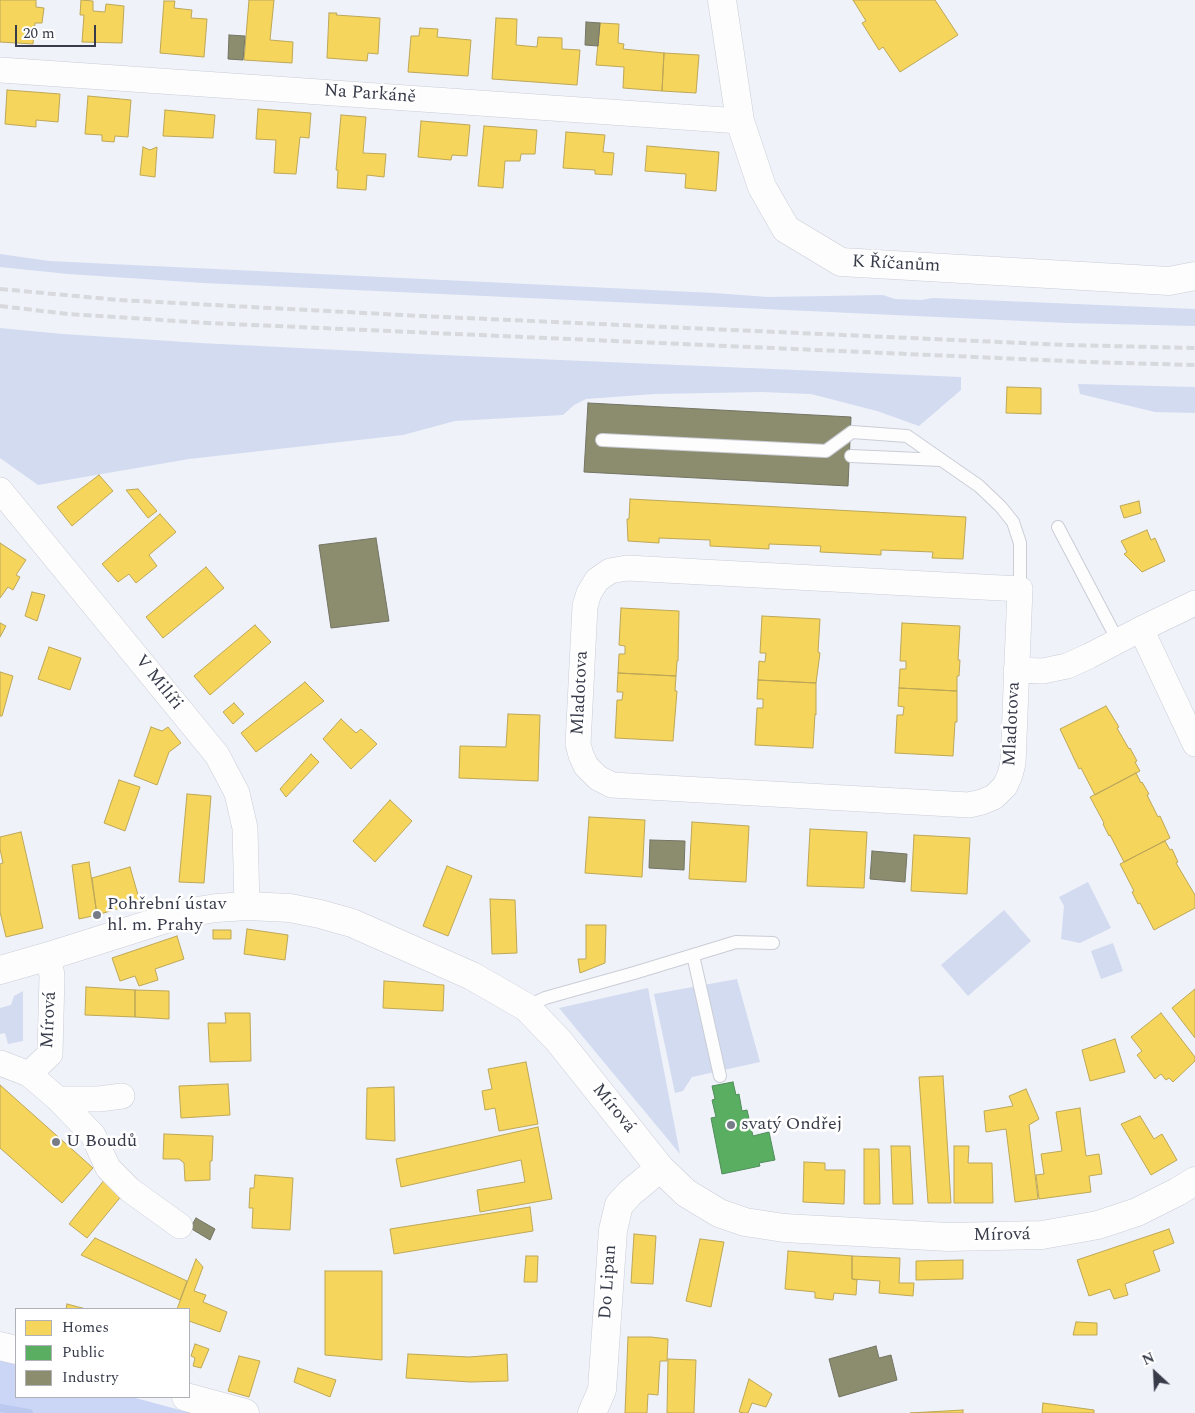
<!DOCTYPE html>
<meta charset="utf-8">
<style>
body{margin:0}
#map{position:relative;width:1195px;height:1413px;overflow:hidden;background:#eff2f9;font-family:Spectral,serif}
canvas{display:block}
.legend{position:absolute;left:15px;top:1308px;width:175px;height:90px;box-sizing:border-box;background:#fff;border:1px solid #afb1b7;margin:0;padding:6px 9px;list-style:none;font-size:15px;color:#383c4a}
.legend li{display:flex;align-items:center;gap:10px;height:25px}
.legend b{width:25px;border:1px solid #afb1b7}
.north{position:absolute;left:1130px;top:1348px;width:50px;height:50px;-webkit-text-stroke:4px #fff;paint-order:stroke;rotate:335deg;font-size:14px;font-weight:700;line-height:20px;text-align:center;color:#383c4a}
.north::after{content:'';display:block;margin:auto;width:18px;height:22px;background:#383c4a;clip-path:polygon(50% 0,100% 100%,50% 72%,0 100%)}
.scale{position:absolute;left:15px;top:25px;width:81px;height:22px;box-sizing:border-box;border:2px solid #383c4a;border-top:0;padding-left:6px;font-size:15px;line-height:18px;white-space:nowrap;color:#383c4a;-webkit-text-stroke:4px #fff;paint-order:stroke}
</style>
<div id="map">
<canvas width="1195" height="1413"></canvas>
<ul class="legend">
<li><b style="height:14px;background:#f6d55c"></b>Homes</li>
<li><b style="height:14px;background:#5aae61"></b>Public</li>
<li><b style="height:14px;background:#8c8c6e"></b>Industry</li>
</ul>
<div class="north">N</div>
<div class="scale">20 m</div>
</div>
<script>
const context = document.querySelector('canvas').getContext('2d');
context.lineJoin = 'round';
function fill(path, color) { context.fillStyle = color; context.fill(path, 'evenodd'); }
const poly = rows => new Path2D(rows.map(r => 'M' + r).join(''));
function strokePath(path, color, width, dash) { context.strokeStyle = color; context.lineWidth = width; context.lineCap = dash ? 'butt' : 'round'; context.setLineDash(dash || []); context.stroke(path); }
function label(font, color, halo, rows, align = 'center') {
  context.font = font + ' Spectral,serif'; context.lineWidth = 5; context.setLineDash([]); context.textBaseline = 'middle'; context.strokeStyle = halo; context.fillStyle = color; for (const [text, x, y, turn = 0] of rows) {
    context.save(); context.translate(x, y); context.rotate((+turn || 0) * Math.PI / 180); context.textAlign = isNaN(turn) ? turn : align; if (halo) context.strokeText(text, 0, 0); context.fillText(text, 0, 0); context.restore();
  }
}
const green = poly([
 [0,254,49,261,714,293,768,297,883,295,895,299,921,300,933,298,1195,309,1195,326,1067,323,204,283,68,274,0,267],
 [0,328,63,334,200,343,419,354,961,377,961,390,919,426,877,411,811,394,762,392,654,394,586,399,574,405,563,415,455,421,403,435,189,459,38,485,0,458],
 [1078,384,1195,387,1195,413,1155,412,1080,394],
 [1088,882,1111,928,1080,943,1061,939,1064,906,1059,897],
 [1004,910,1031,941,968,996,941,965],
 [1113,943,1123,971,1101,979,1091,951],
 [737,979,760,1062,692,1077,683,1091,675,1093,654,994],
 [648,988,680,1154,559,1008],
 [23,991,23,1041,8,1044,5,1033,0,1034,0,1008,11,1005,14,996]
]);
const forest = poly([
 [0,1360,16,1364,16,1397,132,1397,191,1413,0,1413]
]);
const homes = poly([
 [0,0,36,0,36,7,44,8,42,23,35,23,33,44,0,42,0,0],
 [81,0,93,1,93,11,105,12,106,4,124,6,122,43,82,42,84,15,80,15,81,0],
 [249,0,274,0,270,40,293,42,292,63,244,60,249,0],
 [853,0,935,0,958,35,900,72,883,47,879,50,862,23,866,21,853,0],
 [164,1,175,1,174,8,192,10,191,18,207,19,204,57,160,53,164,1],
 [329,13,337,13,336,15,380,18,378,54,368,53,367,61,327,58,329,13],
 [496,18,517,19,516,45,537,47,538,37,562,38,562,49,580,50,577,85,492,79,496,18],
 [600,23,619,24,618,43,624,44,623,49,664,53,662,91,623,88,624,67,596,65,600,23],
 [420,28,438,29,437,37,471,40,468,76,408,72,411,36,419,36,420,28],
 [664,53,699,55,696,93,662,91,664,53],
 [7,90,60,94,58,122,36,120,36,127,5,124,7,90],
 [88,96,131,100,128,137,115,136,114,142,102,141,102,135,85,134,88,96],
 [258,109,311,113,309,138,300,137,296,174,274,173,276,140,256,139,258,109],
 [165,110,215,115,213,138,163,136,165,110],
 [341,115,366,117,363,153,386,154,384,177,367,175,366,190,337,188,338,170,336,170,341,115],
 [421,121,470,125,467,156,452,155,451,160,418,157,421,121],
 [484,126,537,130,535,154,521,154,520,161,505,161,503,188,478,186,484,126],
 [566,132,605,135,603,152,614,153,612,175,595,174,595,170,563,168,566,132],
 [647,146,719,152,716,191,685,188,686,174,645,171,647,146],
 [143,147,150,150,157,147,155,177,140,175,143,147],
 [1007,387,1041,388,1041,414,1006,413,1007,387],
 [99,475,113,491,72,526,57,507,99,475],
 [138,489,157,511,148,518,126,490,138,489],
 [630,499,966,517,963,559,932,558,933,552,881,550,881,555,820,552,821,546,769,544,769,549,710,546,710,540,659,538,659,543,628,541,627,519,629,519,630,499],
 [1139,501,1141,513,1124,518,1120,506,1139,501],
 [160,514,176,532,149,555,157,566,136,583,129,574,118,582,102,564,160,514],
 [1147,530,1151,540,1155,538,1165,561,1142,572,1124,554,1127,552,1121,541,1147,530],
 [0,543,26,560,16,575,20,577,13,590,8,587,0,598,0,543],
 [206,567,224,588,163,638,146,617,206,567],
 [32,592,45,595,37,621,25,616,32,592],
 [621,608,679,611,678,661,677,661,676,676,618,673,619,654,625,654,625,646,619,645,621,608],
 [762,616,820,619,818,652,820,653,816,683,758,680,759,661,765,662,766,653,760,653,762,616],
 [0,623,6,626,0,637,0,623],
 [902,623,960,626,958,660,960,660,959,676,957,676,957,691,899,688,900,669,906,669,906,661,900,661,902,623],
 [255,625,271,642,210,695,194,676,255,625],
 [49,647,81,658,70,690,38,679,49,647],
 [0,672,13,676,2,716,0,716,0,672],
 [618,673,676,676,675,691,677,691,673,741,615,738,617,700,622,700,623,692,617,692,618,673],
 [758,680,816,683,816,715,815,714,813,748,755,745,757,708,763,708,763,699,757,699,758,680],
 [305,682,324,701,256,752,241,733,305,682],
 [899,688,957,691,957,722,955,722,953,756,895,753,897,715,903,715,904,707,898,706,899,688],
 [234,703,244,714,233,724,223,712,234,703],
 [1106,706,1119,727,1117,728,1129,749,1130,748,1137,761,1135,762,1140,771,1095,795,1081,768,1079,769,1060,729,1106,706],
 [508,714,540,715,538,781,459,778,460,746,506,747,508,714],
 [341,719,356,733,361,729,377,744,351,769,323,739,341,719],
 [151,727,162,731,168,727,181,743,169,752,157,785,134,776,151,727],
 [311,754,319,762,286,797,280,789,311,754],
 [1136,773,1141,783,1142,782,1149,794,1147,795,1158,817,1160,816,1170,838,1124,862,1110,835,1109,836,1103,824,1104,823,1090,797,1136,773],
 [119,780,140,787,125,831,104,823,119,780],
 [187,794,211,796,204,883,179,882,187,794],
 [390,800,412,821,375,862,353,841,390,800],
 [589,817,645,820,642,877,585,873,589,817],
 [692,822,749,826,746,882,689,879,692,822],
 [810,829,867,832,864,888,807,886,810,829],
 [21,832,43,928,6,937,0,912,0,864,3,863,0,849,0,837,21,832],
 [914,835,970,838,967,894,911,891,914,835],
 [1165,841,1170,850,1172,849,1178,862,1176,863,1195,895,1195,908,1154,930,1140,903,1138,904,1132,892,1134,891,1120,864,1165,841],
 [89,862,97,915,79,919,72,865,89,862],
 [447,866,472,876,448,936,423,926,447,866],
 [130,867,140,902,97,915,92,878,130,867],
 [490,899,515,900,517,953,492,954,490,899],
 [586,925,606,925,605,963,580,973,578,959,586,959,586,925],
 [247,929,288,935,285,960,244,954,247,929],
 [213,930,231,930,231,939,213,939,213,930],
 [177,936,184,959,155,969,158,980,139,986,135,976,120,981,112,958,177,936],
 [384,981,444,985,443,1011,383,1008,384,981],
 [86,987,135,990,135,1017,85,1015,86,987],
 [1195,989,1195,1038,1172,1008,1195,989],
 [135,990,169,991,169,1019,135,1017,135,990],
 [225,1013,250,1013,251,1061,210,1062,208,1023,226,1023,225,1013],
 [1161,1013,1195,1057,1195,1061,1173,1082,1169,1078,1166,1080,1161,1074,1155,1079,1137,1055,1142,1051,1131,1037,1161,1013],
 [1115,1039,1125,1072,1090,1081,1082,1050,1115,1039],
 [526,1062,538,1124,499,1131,495,1108,485,1110,482,1091,492,1089,488,1069,526,1062],
 [943,1076,951,1203,928,1203,919,1077,943,1076],
 [228,1084,230,1115,181,1118,179,1086,228,1084],
 [0,1085,93,1168,62,1203,0,1148,0,1085],
 [394,1087,395,1141,366,1139,367,1088,394,1087],
 [1026,1089,1039,1119,1029,1125,1038,1199,1015,1202,1006,1129,986,1132,984,1111,1013,1106,1009,1096,1026,1089],
 [1080,1108,1086,1156,1099,1154,1102,1174,1089,1176,1091,1192,1039,1199,1036,1175,1044,1174,1041,1154,1062,1151,1056,1112,1080,1108],
 [1140,1116,1154,1139,1162,1134,1177,1160,1151,1175,1121,1124,1140,1116],
 [538,1127,552,1199,480,1212,477,1190,525,1182,521,1160,401,1187,396,1159,538,1127],
 [164,1134,213,1136,212,1161,210,1161,210,1180,185,1181,184,1163,179,1159,163,1159,164,1134],
 [891,1146,910,1146,913,1204,893,1204,891,1146],
 [954,1146,969,1146,968,1163,992,1163,993,1203,954,1203,954,1146],
 [864,1149,879,1149,880,1204,864,1204,864,1149],
 [804,1162,825,1163,825,1170,845,1170,844,1204,803,1202,804,1162],
 [255,1175,293,1178,290,1230,252,1228,253,1208,249,1208,250,1188,254,1188,255,1175],
 [105,1179,123,1194,87,1238,69,1224,105,1179],
 [530,1207,533,1231,394,1254,390,1229,530,1207],
 [1169,1229,1174,1243,1153,1251,1160,1271,1125,1284,1128,1295,1114,1299,1110,1289,1089,1296,1077,1260,1169,1229],
 [634,1234,656,1236,653,1284,631,1283,634,1234],
 [95,1238,187,1281,180,1300,81,1255,95,1238],
 [700,1239,724,1242,711,1307,686,1301,700,1239],
 [788,1251,852,1256,852,1279,857,1280,856,1295,834,1293,833,1300,815,1298,815,1292,785,1289,788,1251],
 [526,1256,538,1256,537,1282,524,1282,526,1256],
 [852,1256,900,1258,899,1283,914,1283,913,1296,879,1293,880,1281,852,1279,852,1256],
 [196,1259,203,1267,194,1291,206,1295,203,1302,227,1312,220,1332,189,1321,189,1309,177,1309,196,1259],
 [963,1260,963,1279,916,1280,916,1261,963,1260],
 [325,1271,382,1271,382,1360,325,1355,325,1271],
 [67,1304,86,1309,66,1309,67,1304],
 [1076,1322,1097,1323,1097,1335,1073,1335,1076,1322],
 [628,1337,651,1337,668,1339,667,1361,660,1361,658,1395,648,1394,647,1413,625,1413,628,1337],
 [195,1344,209,1349,201,1368,193,1366,195,1358,191,1356,195,1344],
 [408,1354,469,1357,507,1354,508,1381,471,1382,406,1378,408,1354],
 [239,1356,260,1361,249,1397,228,1391,239,1356],
 [668,1359,696,1360,694,1413,667,1413,668,1359],
 [298,1368,336,1380,330,1397,294,1382,298,1368],
 [749,1379,772,1394,766,1407,752,1403,748,1413,744,1413,739,1412,749,1379],
 [1043,1403,1094,1410,1094,1413,1042,1413,1043,1403],
 [963,1410,963,1413,910,1413,963,1410]
]);
const public = poly([
 [733,1082,736,1095,739,1094,742,1111,747,1110,753,1136,769,1132,775,1160,759,1163,760,1166,722,1174,711,1118,716,1117,712,1100,715,1099,712,1086,733,1082]
]);
const industry = poly([
 [586,22,600,23,598,46,585,45,586,22],
 [229,35,245,36,243,60,228,59,229,35],
 [588,403,851,417,848,486,584,472,588,403],
 [376,538,389,621,331,628,319,545,376,538],
 [650,840,685,841,684,870,649,868,650,840],
 [872,851,907,854,905,882,870,879,872,851],
 [196,1218,215,1229,210,1240,190,1228,196,1218],
 [876,1346,879,1358,891,1355,897,1380,839,1397,829,1359,876,1346]
]);
const stream = poly([
 [0,1408,29,1413]
]);
const lane = poly([
 [602,440,826,451,852,432,907,436,979,486,1001,507,1013,522,1020,543,1020,589],
 [851,456,941,460],
 [1058,527,1118,641],
 [693,955,720,1076],
 [526,1007,545,998,634,973,736,942,773,943]
]);
const street = poly([
 [0,70,740,121],
 [0,490,217,755,237,793,245,828,247,906],
 [627,568,1020,589,1013,763,1010,775,1005,786,994,797,982,802,969,805,612,785,598,778,586,766,581,755,578,744,585,606,589,593,597,580,610,571,627,568],
 [1141,629,1195,744],
 [1016,670,1043,671,1067,666,1089,656,1141,629,1195,603],
 [0,1063,29,1074,58,1099,93,1135,108,1168,130,1190,180,1226],
 [29,1074,50,1054,52,976,49,956],
 [58,1099,99,1099,122,1096]
]);
const secondary = poly([
 [722,0,740,121,762,187,786,229,841,262,1169,281,1195,276],
 [0,970,49,956,185,913,216,908,247,906,290,908,320,914,352,923,472,976,526,1007,558,1040,660,1168,686,1193,719,1213,745,1222,784,1228,948,1237,1042,1235,1098,1225,1137,1212,1177,1192,1195,1181],
 [0,1346,16,1350],
 [186,1397,245,1413],
 [592,1413,602,1390,613,1230,619,1205,630,1193,660,1168]
]);
const rail = poly([
 [0,289,119,300,421,316,1066,345,1195,348],
 [0,306,68,314,208,323,1088,362,1195,365]
]);
const markers = [
 [97,915,5,"#787c87"],
 [731,1125,5,"#787c87"],
 [56,1142,5,"#787c87"]
];
const streetNames = [
 ["Na Parkáně",370,95,4],
 ["K Říčanům",896,265,3],
 ["V Milíři",158,683,51],
 ["Mladotova",581,693,-87],
 ["Mladotova",1013,724,-87],
 ["Mírová",50,1020,-87],
 ["Mírová",613,1109,51],
 ["Mírová",1002,1236,-1],
 ["Do Lipan",609,1282,-86]
];
const poiNames = [
 ["Pohřební ústav",107,905],
 ["hl. m. Prahy",107,926],
 ["svatý Ondřej",741,1125],
 ["U Boudů",66,1142]
];
fill(green, '#d3dbf0');
fill(forest, '#cbd6f7');
fill(homes, '#f6d55c');
strokePath(homes, '#bda757', 1);
fill(public, '#5aae61');
strokePath(public, '#508c5a', 1);
fill(industry, '#8c8c6e');
strokePath(industry, '#737463', 1);
strokePath(stream, '#bbc9f0', 8);
strokePath(lane, '#cacdd6', 14);
strokePath(street, '#cacdd6', 26);
strokePath(secondary, '#cacdd6', 29);
strokePath(lane, '#fdfdfe', 12);
strokePath(street, '#fdfdfe', 25);
strokePath(secondary, '#fdfdfe', 28);
strokePath(rail, '#d8d9dc', 4, [8, 4]);
for (const [x, y, r, color] of markers) { const dot = new Path2D(); dot.arc(x, y, r, 0, 2 * Math.PI); context.fillStyle = color; context.fill(dot); strokePath(dot, '#fff', 2); }
label('18px', '#383c4a', '#fff', streetNames);
label('18px', '#383c4a', '#fff', poiNames, 'left');
</script>
